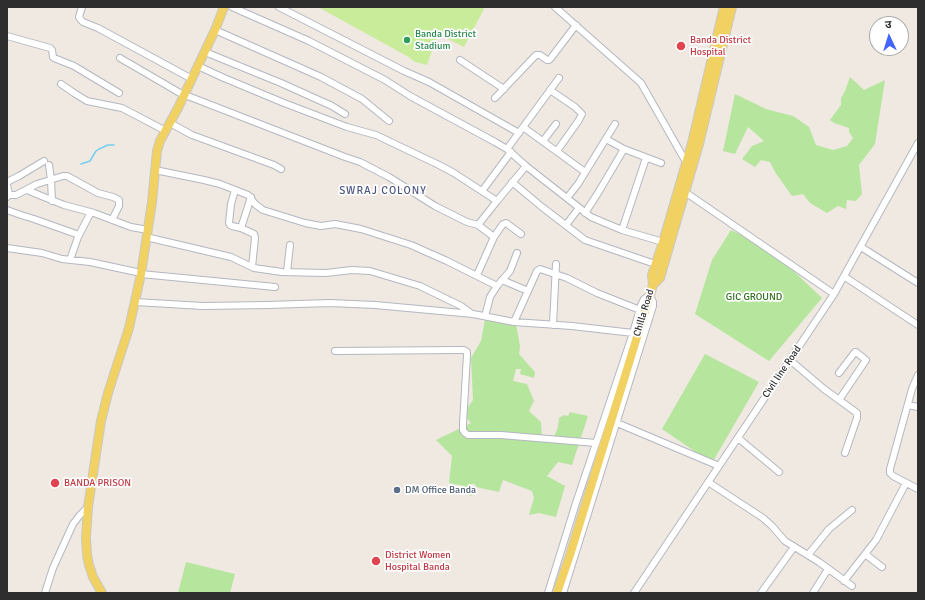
<!DOCTYPE html>
<meta charset="utf-8">
<style>
body{margin:0}
#map{position:relative;width:925px;height:600px;overflow:hidden;background:#efe9e1;font-family:Signika,"Noto Sans Devanagari",sans-serif}
canvas{display:block}
.frame{position:absolute;inset:0;border:8px solid #2e2e2e;pointer-events:none}
.north{position:absolute;left:869px;top:16px;width:40px;height:40px;box-sizing:border-box;background:#fff;border:1px solid #ababab;border-radius:50%;rotate:356deg;font-size:11px;font-weight:700;line-height:16px;text-align:center;color:#2e2e2e}
.north::after{content:'';display:block;margin:auto;width:14px;height:18px;background:#4264fb;clip-path:polygon(50% 0,100% 100%,50% 72%,0 100%)}
</style>
<div id="map">
<canvas width="925" height="600"></canvas>
<div class="frame"></div>
<div class="north">उ</div>
</div>
<script>
const context = document.querySelector('canvas').getContext('2d');
context.lineJoin = 'round';
function fill(path, color) { context.fillStyle = color; context.fill(path, 'evenodd'); }
const poly = rows => new Path2D(rows.map(r => 'M' + r).join(''));
function strokePath(path, color, width, dash) { context.strokeStyle = color; context.lineWidth = width; context.lineCap = dash ? 'butt' : 'round'; context.setLineDash(dash || []); context.stroke(path); }
function label(font, color, halo, rows, align = 'center') {
  context.font = font + ' Signika,sans-serif'; context.lineWidth = 3.5; context.setLineDash([]); context.textBaseline = 'middle'; context.strokeStyle = halo; context.fillStyle = color; for (const [text, x, y, turn = 0] of rows) {
    context.save(); context.translate(x, y); context.rotate((+turn || 0) * Math.PI / 180); context.textAlign = isNaN(turn) ? turn : align; if (halo) context.strokeText(text, 0, 0); context.fillText(text, 0, 0); context.restore();
  }
}
const green = poly([
 [850,77,864,90,885,80,875,144,859,165,862,194,856,201,847,200,846,209,838,206,827,213,810,203,803,194,792,196,775,172,770,162,761,160,755,167,742,159,752,146,764,141,748,127,735,154,723,151,735,94,766,109,793,116,809,127,816,145,833,150,847,146,853,138,849,132,849,128,834,123,830,120,841,105,841,98,845,91],
 [731,230,741,235,784,262,822,298,769,361,695,314,712,260],
 [485,320,516,324,520,346,519,354,535,372,534,378,520,374,521,369,516,369,513,381,527,384,534,401,529,411,541,422,542,439,552,442,558,427,559,418,564,415,568,416,570,412,588,416,572,465,558,462,547,476,565,486,556,517,539,513,529,515,534,498,532,491,503,480,499,492,476,487,475,484,471,484,473,495,470,496,464,486,449,483,452,456,436,440,471,423,463,414,473,400,471,358,481,341],
 [705,354,759,382,712,463,662,429],
 [186,562,235,574,230,593,178,593]
]);
const pitch = poly([
 [318,7,485,7,464,47,438,34,427,65,415,62,407,56]
]);
const stream = poly([
 [81,164,90,161,96,151,99,149,108,145,114,145]
]);
const minor = poly([
 [82,7,79,17,81,20,83,22,98,28,192,79],
 [232,7,309,41,385,80,410,96,495,142,507,149,526,166,591,217,622,230,663,242],
 [279,7,404,71,429,82,519,133],
 [555,7,641,83,686,162],
 [215,30,321,77,362,99,389,121],
 [7,36,50,48,52,50,53,57,54,58,74,66,119,93],
 [205,52,281,83,332,106,345,114],
 [120,58,180,93,345,157,360,162,389,177,435,206,467,222,478,225,494,237],
 [460,60,504,89],
 [198,66,224,78,284,103,347,127,376,135,439,165,454,173,497,201],
 [61,84,74,93,87,101,122,108,166,131],
 [550,90,575,107,582,114,579,120,557,151],
 [495,98,536,55,540,55,547,60,549,60,551,58,576,25],
 [170,123,192,135,274,165,281,169],
 [523,127,585,172],
 [606,139,624,149,661,163],
 [543,141,556,124],
 [507,149,559,78],
 [49,165,51,180,52,201],
 [155,170,204,180,220,184,248,195,255,204,263,210,305,223,321,226,335,224,361,229,411,245,447,261,497,286],
 [7,182,19,176,44,161],
 [512,182,542,207,585,240,655,264],
 [7,185,9,194,7,197],
 [27,190,39,195,64,205,94,213,131,227,148,230],
 [235,190,231,204,229,223,230,225,232,226,241,228,254,234,255,238,252,267],
 [682,190,834,294],
 [482,191,511,152],
 [9,195,16,195,37,184,63,176,67,176,98,193,113,197,119,200,119,206,112,220],
 [567,198,578,184,615,124],
 [7,210,21,215,34,219,79,235],
 [585,213,598,193,624,149],
 [478,225,497,201,526,166],
 [566,225,579,208],
 [241,228,251,197],
 [622,230,646,158],
 [146,237,231,257,254,268,282,272,326,273,352,270,370,271,420,286,461,306,472,314],
 [861,247,918,283],
 [7,248,42,253,62,259,90,262,141,273],
 [70,260,78,237,91,212],
 [287,272,290,245],
 [141,274,275,287],
 [477,275,494,237,503,224,506,223,521,234],
 [845,277,918,325],
 [502,280,528,291],
 [135,302,203,306,268,305,330,303,375,305,473,314,514,322,537,271,540,269,567,278,597,293,640,310],
 [485,316,488,305,490,297,497,286,510,271,517,253],
 [514,322,572,326,633,333],
 [553,325,556,264],
 [335,351,459,350,464,350,467,352,467,355,463,424,463,430,465,433,468,435,501,435,596,443],
 [790,360,824,389,857,413,857,418,845,453],
 [839,373,855,352,856,352,866,360,839,400],
 [918,375,912,389,890,469,890,473,893,476,918,489],
 [908,405,918,407],
 [617,423,719,466],
 [738,438,779,472],
 [708,482,763,518,772,526,785,541,819,562,852,586],
 [865,554,882,567],
 [808,555,829,529,852,510],
 [844,581,876,540,906,483],
 [45,593,53,568,73,524,80,515,88,507],
 [548,593,576,503,633,333,641,305,644,299,650,295,653,302,653,306,563,593],
 [634,593,834,294,918,143],
 [761,593,794,547],
 [813,593,828,569]
]);
const major = poly([
 [653,285,660,278,685,192,699,144,732,7],
 [102,593,93,577,89,565,87,555,86,538,88,507,101,421,108,393,129,328,141,274,152,202,157,151,160,141,178,108,215,30,224,7],
 [557,593,570,555,653,285,652,275,663,242,692,143,724,7]
]);
const markers = [
 [407,40,4,"#2e9e5b"],
 [681,46,5,"#e0444e"],
 [55,483,5,"#e0444e"],
 [397,490,4,"#5c6f8a"],
 [376,561,5,"#e0444e"]
];
const leisureNames = [
 ["Banda District",415,34],
 ["Stadium",415,46]
];
const healthNames = [
 ["Banda District",690,40],
 ["Hospital",690,52],
 ["BANDA PRISON",64,483],
 ["District Women",385,555],
 ["Hospital Banda",385,567]
];
const parkNames = [
 ["GIC GROUND",754,297]
];
const streetNames = [
 ["Chilla Road",644,313,-73],
 ["Civil line Road",782,372,-56]
];
const serviceNames = [
 ["DM Office Banda",405,490]
];
const neighbourhoodNames = [
 ["SWRAJ COLONY",383,191]
];
fill(green, '#b6e59e');
fill(pitch, '#c9ec9a');
strokePath(stream, '#75cff0', 1.5);
strokePath(minor, '#b4b7c1', 8);
strokePath(major, '#c9c9c9', 10);
strokePath(minor, '#fff', 6);
strokePath(major, '#f2d163', 8);
for (const [x, y, r, color] of markers) { const dot = new Path2D(); dot.arc(x, y, r, 0, 2 * Math.PI); context.fillStyle = color; context.fill(dot); strokePath(dot, '#fff', 1.5); }
label('10px', '#27864d', '#fff', leisureNames, 'left');
label('10px', '#be3a42', '#fff', healthNames, 'left');
label('10px', '#2c6e1b', '#fff', parkNames);
label('10px', '#2e2e2e', '#fff', streetNames);
label('10px', '#4e5e75', '#fff', serviceNames, 'left');
context.letterSpacing = '1px';
label('11px', '#4d5680', '#fff', neighbourhoodNames);
context.letterSpacing = '0px';
</script>
